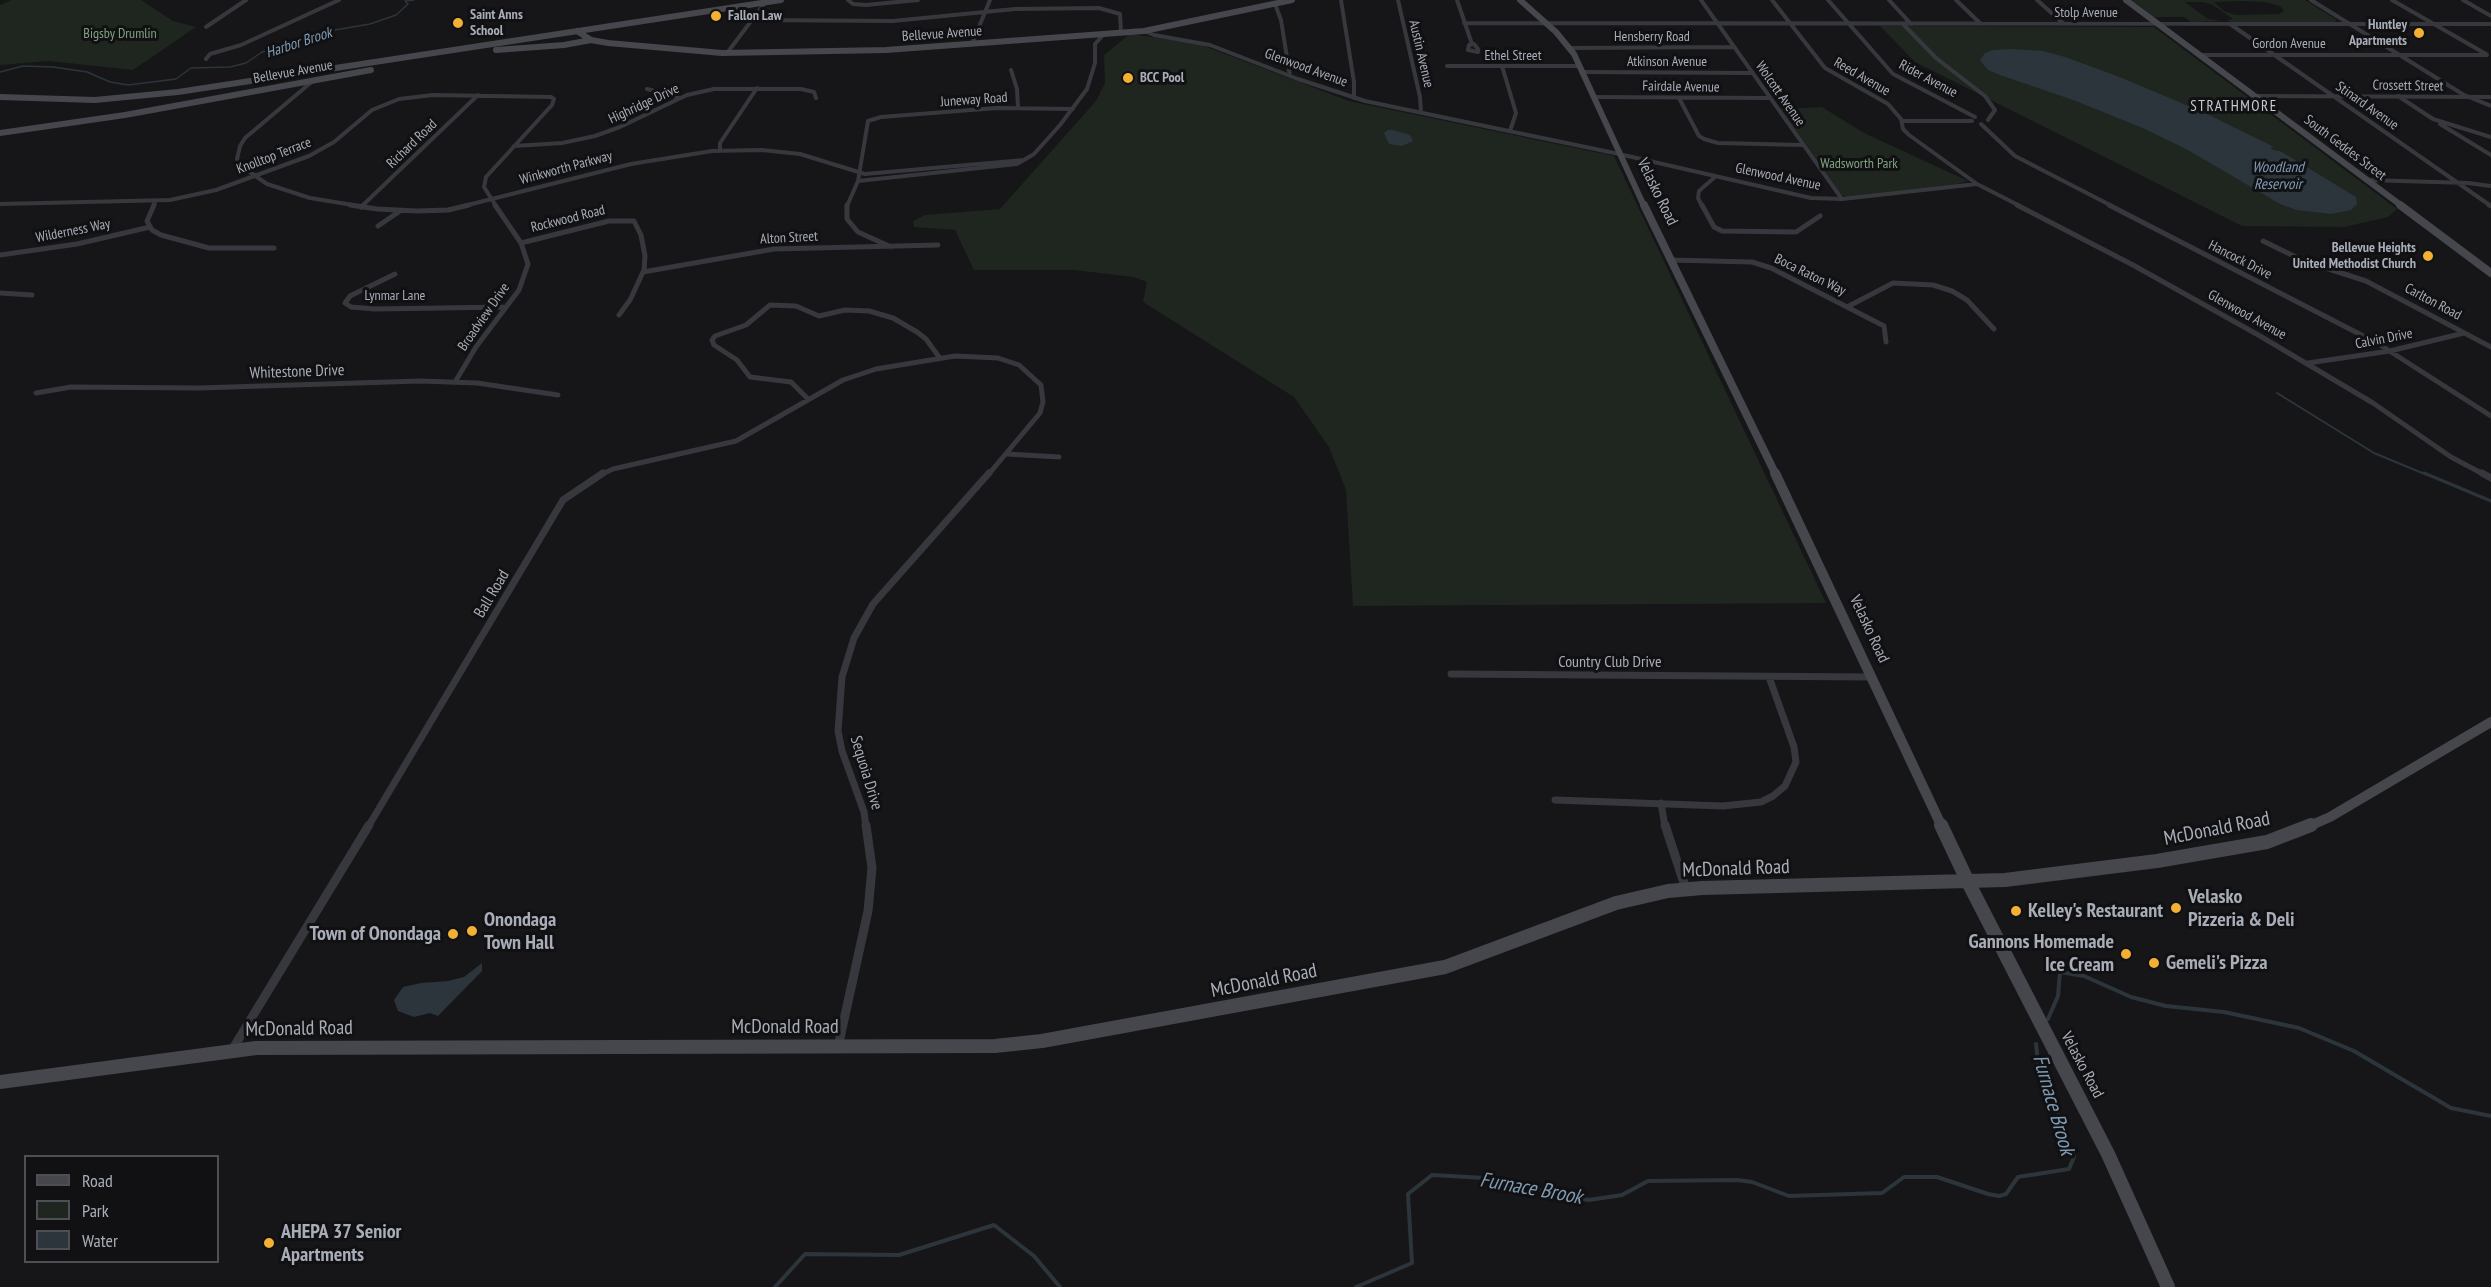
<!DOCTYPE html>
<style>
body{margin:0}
#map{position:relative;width:2491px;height:1287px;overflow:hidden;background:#161618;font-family:"PT Sans Narrow",sans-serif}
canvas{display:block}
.legend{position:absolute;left:24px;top:1155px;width:195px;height:108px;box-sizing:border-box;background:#111113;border:2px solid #4d4f55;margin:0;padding:8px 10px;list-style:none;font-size:18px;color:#a8adb8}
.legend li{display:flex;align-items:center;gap:12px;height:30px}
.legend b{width:30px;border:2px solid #4d4f55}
</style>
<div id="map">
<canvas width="2491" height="1287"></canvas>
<ul class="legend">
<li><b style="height:8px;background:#45474d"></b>Road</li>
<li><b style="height:16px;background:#1e261f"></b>Park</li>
<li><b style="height:16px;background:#2c353c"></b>Water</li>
</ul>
</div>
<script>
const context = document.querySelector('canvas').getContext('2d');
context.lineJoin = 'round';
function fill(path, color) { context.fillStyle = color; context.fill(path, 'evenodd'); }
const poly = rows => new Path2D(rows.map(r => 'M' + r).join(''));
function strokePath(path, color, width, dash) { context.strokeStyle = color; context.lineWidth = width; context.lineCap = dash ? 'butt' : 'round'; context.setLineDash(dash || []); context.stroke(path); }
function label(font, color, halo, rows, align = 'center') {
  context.font = font + ' "PT Sans Narrow",sans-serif'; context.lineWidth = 6; context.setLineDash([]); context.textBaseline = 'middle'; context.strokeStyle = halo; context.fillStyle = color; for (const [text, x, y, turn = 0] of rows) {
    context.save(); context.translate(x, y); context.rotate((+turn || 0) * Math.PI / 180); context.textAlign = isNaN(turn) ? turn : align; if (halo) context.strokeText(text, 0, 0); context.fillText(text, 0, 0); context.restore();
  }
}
const green = poly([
 [12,0,141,0,173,21,196,27,133,70,49,61,0,65,0,5],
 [2132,0,2305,0,2337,20,2335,22,2231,22,2226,20,2233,19,2213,5,2203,2,2185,2,2208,19,2222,21,2191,22,2184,17,2154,17],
 [2241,1,2265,2,2280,6,2284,11,2279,14,2235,15,2224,11,2214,2],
 [1880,26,2154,27,2397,209,2388,217,2344,227,2242,226,1915,62],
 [1130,34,1199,44,1349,101,1614,156,1826,603,1353,606,1346,490,1329,447,1294,397,1143,302,1147,282,1134,277,1074,270,974,270,955,230,914,227,913,221,925,215,1000,209,1096,101,1105,83,1104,55],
 [1822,107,1864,133,1968,181,1954,185,1847,197,1842,195,1781,109]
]);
const water = poly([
 [2010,49,2043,51,2065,57,2117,76,2205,113,2274,147,2270,148,2276,151,2280,151,2356,197,2357,204,2351,210,2331,214,2297,210,2280,204,2188,150,2145,129,2076,101,2000,75,1988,70,1980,60,1985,53,1993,50],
 [1393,130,1410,135,1413,141,1402,146,1389,144,1384,133,1388,130],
 [482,963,482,971,438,1016,430,1013,414,1017,398,1011,394,1000,403,987,421,983,448,981,464,977]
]);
const streamFar3 = poly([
 [0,72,23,66,53,67,87,72,110,82,128,85,176,79,191,68,230,67,246,63,262,52,297,44,329,31,370,24,396,15,408,4,405,1,414,0]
]);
const streamFar2 = poly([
 [2277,393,2374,453,2427,475]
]);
const streamFar1 = poly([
 [2424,473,2491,501]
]);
const stream = poly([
 [2048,1019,2058,996,2060,972,2084,976,2131,997,2166,1006,2224,1012,2299,1028,2354,1051,2451,1108,2491,1116],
 [775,1287,805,1254,899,1255,994,1225,1034,1256,1060,1287],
 [1356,1287,1412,1263,1408,1194,1432,1175,1503,1179,1558,1195,1589,1200,1622,1195,1648,1181,1737,1180,1752,1182,1789,1196,1882,1193,1904,1177,1937,1177,1988,1194,1999,1196,2006,1194,2018,1177,2069,1169,2074,1157,2038,1063,2036,1044]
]);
const streetFar3 = poly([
 [848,0,853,4,866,5,918,0],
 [1341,0,1354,82,1354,98],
 [1398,0,1420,97,1421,112],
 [1457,0,1472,44],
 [1701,0,1842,199],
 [1772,0,1825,68,1888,104,1901,119,1903,129,1909,135,1977,184,2020,206],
 [1828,0,1893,74,1975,117],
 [1889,0,1911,24],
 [1956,0,1981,24],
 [2037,0,2064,24],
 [2311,0,2464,95,2491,106],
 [2392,0,2486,54],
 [2463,0,2491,16],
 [1275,4,1281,20,1290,76],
 [752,20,893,21,1015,9,1099,8,1120,14,1121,32],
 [1464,23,2491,24],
 [1903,24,1936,58,1985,96,1995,110,1988,120],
 [2230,24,2491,206],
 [206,27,246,0],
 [1144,31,1154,35,1210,45,1298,79,1365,101,1619,154,1811,198,1842,199,1977,184],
 [972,44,990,0],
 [1474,44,1478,49,1478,52,1468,50,1469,45,1474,44],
 [1570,48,1734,47],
 [727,53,767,0],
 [2199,55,2487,55],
 [206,59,210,54,241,45,339,0],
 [1447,66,1579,66],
 [1502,66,1516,113,1510,131],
 [1011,70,1017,89,1018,108],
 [1582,72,1751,73],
 [314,80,245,138,240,146,237,159,241,166,267,184,310,198,359,206],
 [647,89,680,98],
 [2254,96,2491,97],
 [2398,96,2433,119,2491,137],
 [1593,97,1769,98],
 [1679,98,1699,136,1704,139,1718,143,1803,145],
 [1902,121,1972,121],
 [1981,124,2015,156,2112,206],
 [2440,124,2491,155],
 [514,146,562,143,595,136,620,127,687,95,714,89,801,89,814,92,816,98],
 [720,151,720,143,757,88],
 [2367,180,2468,183,2491,186],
 [858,181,1017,164,1034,154,1060,125,1087,89,1095,63,1095,44,1105,33],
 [0,204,170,200,216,190,309,156,334,142,372,110,399,99,433,95,551,97,554,99,552,105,486,177,484,187,496,206],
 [153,206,155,202],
 [362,206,478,95],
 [464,206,631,164,712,151,762,150,800,154,865,174,1024,160],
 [847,206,858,181,868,121,881,117,997,108,1073,109],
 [1702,206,1698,198,1699,191,1716,176]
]);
const streetFar2 = poly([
 [154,205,147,221,152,230,161,235,209,248,274,248],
 [350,205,377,209,417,211,448,210,469,205],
 [847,205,847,219,858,232,891,247],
 [1702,205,1714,227,1722,231,1796,232,1820,216],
 [2017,205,2133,265,2260,336,2373,403,2451,457,2485,475],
 [2109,205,2377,343,2491,416],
 [2489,205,2491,206],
 [361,207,364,205],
 [378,226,400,211],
 [2263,241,2304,261,2366,281,2491,347],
 [521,243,609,221,634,221,641,235,645,256,644,270,630,300,619,315],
 [0,255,77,244,150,227],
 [1670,260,1752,262,1771,268,1884,326,1886,342],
 [643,272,774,249,938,245],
 [395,274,350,296,345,303,351,307,375,309,506,307],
 [0,293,32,295],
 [1847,307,1893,283,1933,285,1952,291,1967,300,1994,329],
 [2308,363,2390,351,2464,333],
 [455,382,476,347,519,290,528,264,521,243,495,205],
 [36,393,71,387,199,388,420,381,477,383,558,395],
 [808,399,791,382,750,377,737,360,714,345,712,340,715,336,746,325,770,305,796,306,819,316,845,310,869,311,893,318,917,332,926,339,939,357],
 [1007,454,1059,457],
 [600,475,613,469,736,441,843,380,876,369,955,356,998,358,1019,365,1041,385,1043,402,1040,413,988,475]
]);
const streetFar1 = poly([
 [2482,473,2491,478],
 [1451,674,1871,677],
 [1555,800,1723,806,1761,802,1773,796,1785,786,1796,762,1794,747,1769,677],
 [1661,803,1665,827],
 [368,827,563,500,603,473],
 [866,827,864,812,842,751,838,731,842,677,854,638,873,604,989,473]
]);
const street = poly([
 [1665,825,1686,889],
 [838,1047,868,911,872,868,866,825],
 [232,1050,369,825]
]);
const secondaryFar3 = poly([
 [1520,0,1556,32,1574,54,1644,206],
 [2126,0,2402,206],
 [577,31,591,40,608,43,722,53,886,50,1144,31,1292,0],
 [496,50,564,45,591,40],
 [0,97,95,100,178,92,781,0],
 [0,133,125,115,371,70]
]);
const secondaryFar2 = poly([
 [1644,205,1776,475],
 [2400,205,2491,273]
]);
const secondaryFar1 = poly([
 [1775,473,1942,827],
 [2307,827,2330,817,2491,722]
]);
const secondary = poly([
 [1941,825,1968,882,2108,1154,2168,1287],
 [0,1082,256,1048,995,1046,1042,1041,1445,967,1616,903,1668,891,1702,888,2005,880,2157,861,2267,842,2311,825]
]);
const markers = [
 [716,16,6,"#f2b134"],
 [458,23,6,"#f2b134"],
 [2419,33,6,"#f2b134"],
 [1128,78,6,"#f2b134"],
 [2428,256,6,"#f2b134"],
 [2176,908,6,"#f2b134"],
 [2016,911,6,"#f2b134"],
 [472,931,6,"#f2b134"],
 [453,934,6,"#f2b134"],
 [2126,954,6,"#f2b134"],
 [2154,963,6,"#f2b134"],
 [269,1243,6,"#f2b134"]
];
const farStreetnames = [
 ["Stolp Avenue",2086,13],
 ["Bellevue Avenue",942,34,-4],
 ["Hensberry Road",1652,37],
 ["Gordon Avenue",2289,44],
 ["Austin Avenue",1421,54,77],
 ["Ethel Street",1513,56],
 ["Atkinson Avenue",1667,62],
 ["Glenwood Avenue",1306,68,20],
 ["Bellevue Avenue",293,72,-10],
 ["Reed Avenue",1862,77,30],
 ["Rider Avenue",1928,79,28],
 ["Crossett Street",2408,86,1],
 ["Fairdale Avenue",1681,87,1],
 ["Wolcott Avenue",1780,94,55],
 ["Juneway Road",974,100,-4],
 ["Highridge Drive",644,104,-25],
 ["Stinard Avenue",2367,106,35],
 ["Richard Road",412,144,-44],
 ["South Geddes Street",2345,148,37],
 ["Knolltop Terrace",274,156,-21],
 ["Winkworth Parkway",566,168,-15],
 ["Glenwood Avenue",1778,177,12],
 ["Rockwood Road",568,219,-14],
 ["Wilderness Way",73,231,-11],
 ["Alton Street",789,238,-3],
 ["Hancock Drive",2240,260,27],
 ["Boca Raton Way",1810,275,26],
 ["Lynmar Lane",395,296],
 ["Carlton Road",2433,302,28],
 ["Glenwood Avenue",2247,315,29],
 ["Broadview Drive",484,317,-55],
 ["Calvin Drive",2384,339,-11]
];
const farPoinames = [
 ["Saint Anns",470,15],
 ["School",470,31],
 ["Fallon Law",728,16],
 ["Huntley",2407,25,"right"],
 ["Apartments",2407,41,"right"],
 ["BCC Pool",1140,78],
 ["Bellevue Heights",2416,248,"right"],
 ["United Methodist Church",2416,264,"right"]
];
const farParknames = [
 ["Bigsby Drumlin",120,34],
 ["Wadsworth Park",1859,164]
];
const farWaternames = [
 ["Harbor Brook",299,43,-18],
 ["Woodland",2278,168],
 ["Reservoir",2278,185]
];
const farNeighbourhoodnames = [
 ["STRATHMORE",2234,107]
];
const streetNames = [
 ["Velasko Road",1657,192,64],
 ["Whitestone Drive",297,372,-2],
 ["Ball Road",492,594,-59],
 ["Velasko Road",1869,629,65],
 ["Country Club Drive",1610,662],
 ["Sequoia Drive",866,773,73],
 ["Velasko Road",2082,1065,62]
];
const nearStreetnames = [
 ["McDonald Road",2217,829,-11],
 ["McDonald Road",1736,869,-2],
 ["McDonald Road",1264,981,-11],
 ["McDonald Road",785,1027],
 ["McDonald Road",299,1029,-1]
];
const nearPoinames = [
 ["Velasko",2188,897],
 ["Pizzeria & Deli",2188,920],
 ["Kelley's Restaurant",2028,911],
 ["Onondaga",484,920],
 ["Town Hall",484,943],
 ["Town of Onondaga",441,934,"right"],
 ["Gannons Homemade",2114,942,"right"],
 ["Ice Cream",2114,965,"right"],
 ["Gemeli's Pizza",2166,963],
 ["AHEPA 37 Senior",281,1232],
 ["Apartments",281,1255]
];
const nearWaternames = [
 ["Furnace Brook",2053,1105,74],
 ["Furnace Brook",1531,1189,10]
];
fill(green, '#1e261f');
fill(water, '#2c353c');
strokePath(streamFar3, '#2c353c', 1.5);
strokePath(streamFar2, '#2c353c', 2);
strokePath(streamFar1, '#2c353c', 3);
strokePath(stream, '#2c353c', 4);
strokePath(streetFar3, '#37383d', 4);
strokePath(streetFar2, '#37383d', 5);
strokePath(streetFar1, '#37383d', 7);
strokePath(street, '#37383d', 9);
strokePath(secondaryFar3, '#45474d', 6);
strokePath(secondaryFar2, '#45474d', 8);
strokePath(secondaryFar1, '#45474d', 10);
strokePath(secondary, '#45474d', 14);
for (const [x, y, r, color] of markers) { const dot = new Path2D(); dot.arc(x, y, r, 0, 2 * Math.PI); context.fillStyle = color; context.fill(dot); strokePath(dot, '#111113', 2); }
label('14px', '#a8adb8', '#111113', farStreetnames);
label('bold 14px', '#a8adb8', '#111113', farPoinames, 'left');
label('14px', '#7fa381', '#111113', farParknames);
label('italic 15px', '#7f9bb3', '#111113', farWaternames);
context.letterSpacing = '1.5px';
label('15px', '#c9ccd4', '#111113', farNeighbourhoodnames);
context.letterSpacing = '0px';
label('16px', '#a8adb8', '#111113', streetNames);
label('20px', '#a8adb8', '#111113', nearStreetnames);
label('bold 20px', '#a8adb8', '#111113', nearPoinames, 'left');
label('italic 21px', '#7f9bb3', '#111113', nearWaternames);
</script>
